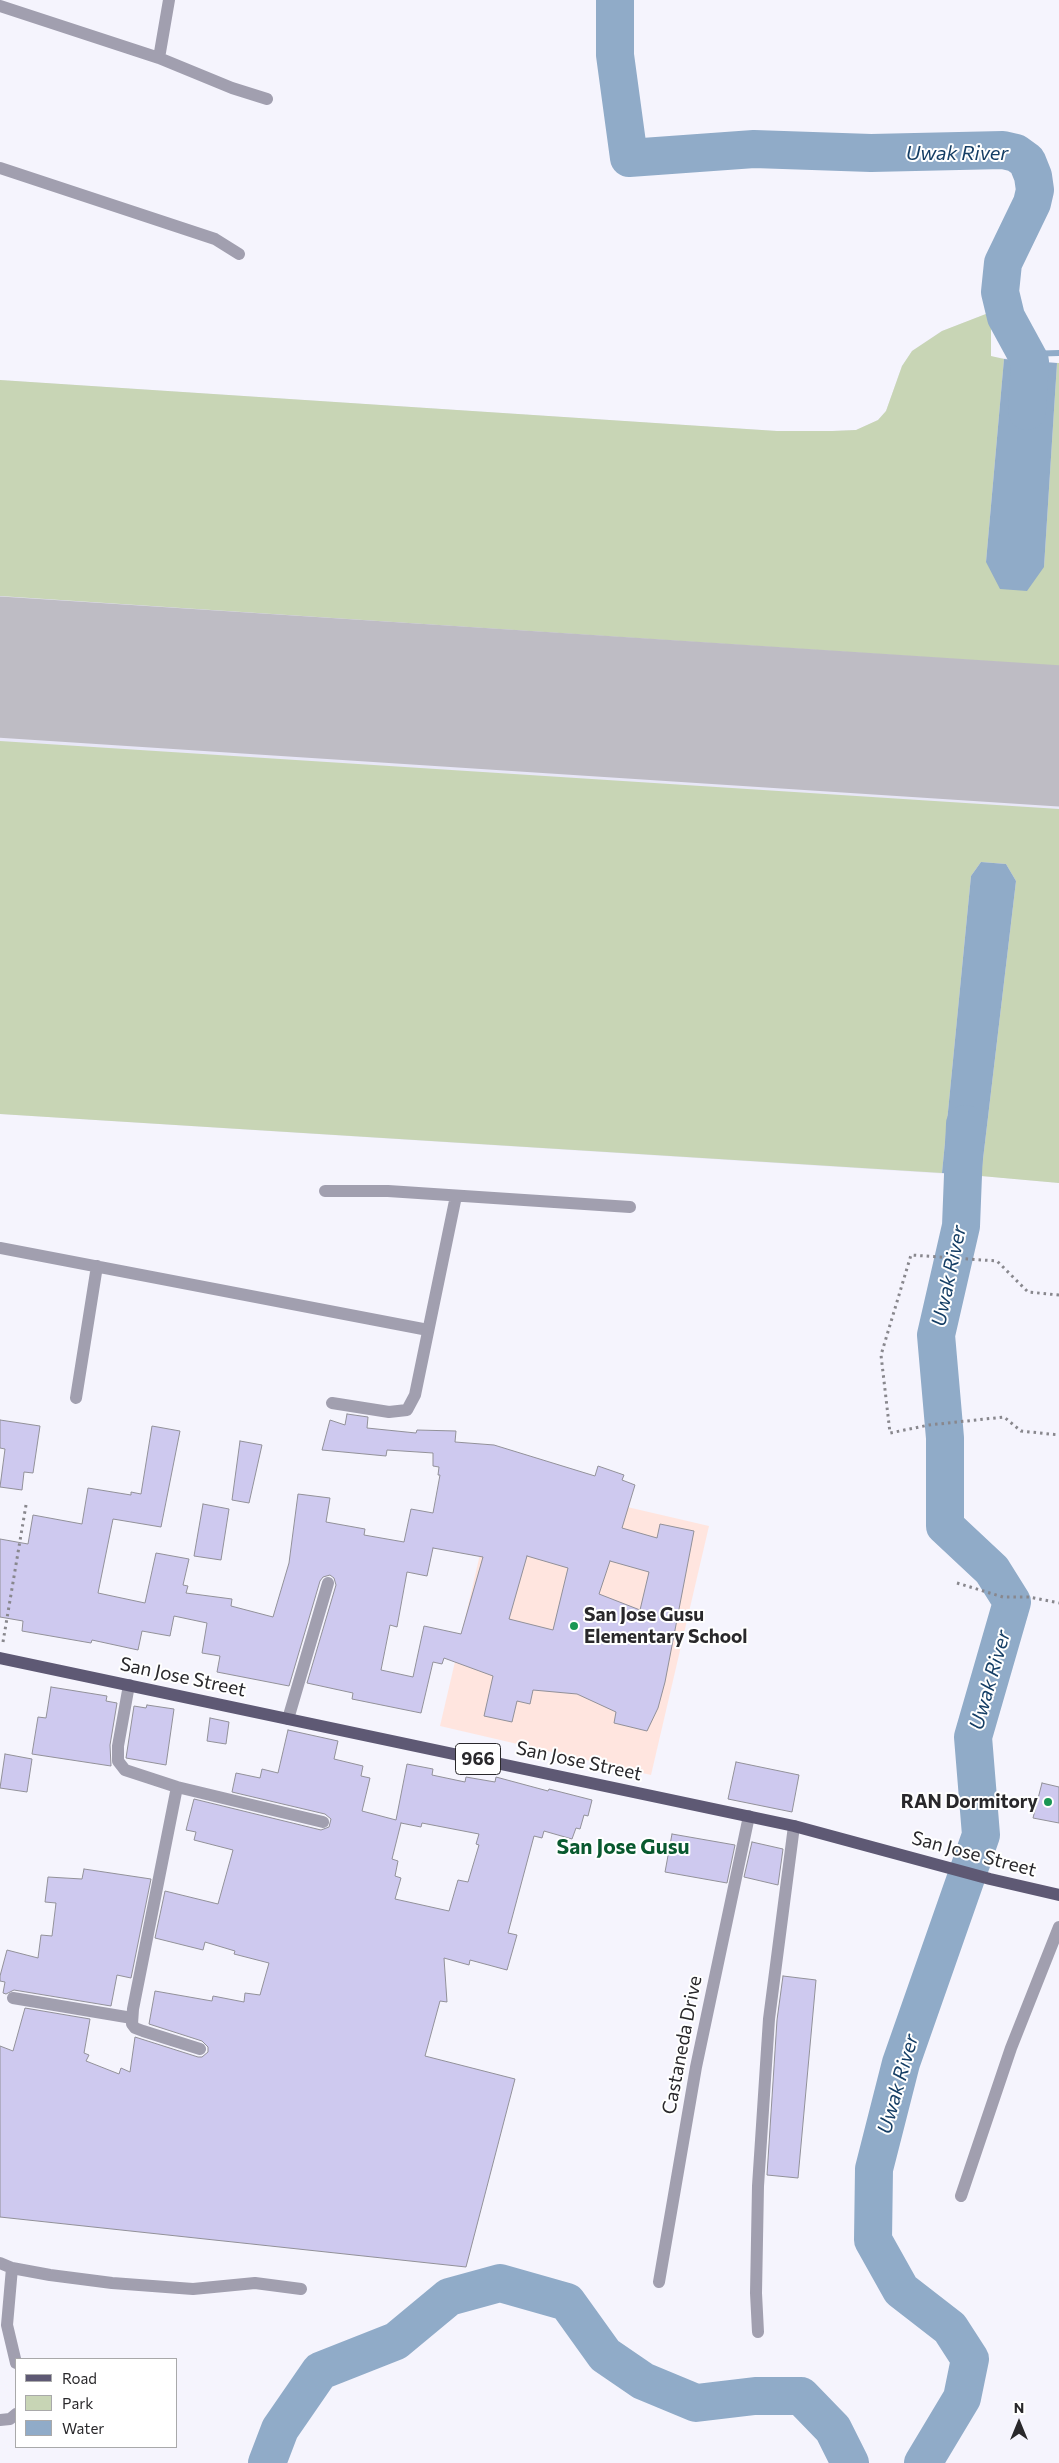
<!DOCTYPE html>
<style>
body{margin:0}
#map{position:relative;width:1059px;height:2463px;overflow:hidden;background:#f5f4fd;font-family:Commissioner,sans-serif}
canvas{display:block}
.legend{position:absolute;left:15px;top:2358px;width:162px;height:90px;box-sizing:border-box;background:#fff;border:1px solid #a9a9aa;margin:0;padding:6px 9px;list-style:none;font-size:15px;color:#29282b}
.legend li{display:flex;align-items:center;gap:10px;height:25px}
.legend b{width:25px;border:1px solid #a9a9aa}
.north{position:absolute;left:994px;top:2398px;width:50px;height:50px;-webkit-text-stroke:4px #fff;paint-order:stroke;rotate:0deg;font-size:14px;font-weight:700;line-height:20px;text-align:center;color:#29282b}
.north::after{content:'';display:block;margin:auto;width:18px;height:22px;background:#29282b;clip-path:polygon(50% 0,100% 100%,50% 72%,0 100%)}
</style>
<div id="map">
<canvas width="1059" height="2463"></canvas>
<ul class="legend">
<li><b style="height:6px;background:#5e5974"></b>Road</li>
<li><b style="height:14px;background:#c8d5b5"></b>Park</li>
<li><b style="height:14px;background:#90abc8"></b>Water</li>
</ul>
<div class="north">N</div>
</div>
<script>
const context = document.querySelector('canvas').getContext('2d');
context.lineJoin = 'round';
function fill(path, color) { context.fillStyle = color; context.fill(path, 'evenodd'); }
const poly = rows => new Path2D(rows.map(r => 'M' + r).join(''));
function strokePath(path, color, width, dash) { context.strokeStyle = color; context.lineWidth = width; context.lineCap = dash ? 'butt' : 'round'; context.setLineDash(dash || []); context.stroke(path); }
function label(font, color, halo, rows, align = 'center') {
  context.font = font + ' Commissioner,sans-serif'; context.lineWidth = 4; context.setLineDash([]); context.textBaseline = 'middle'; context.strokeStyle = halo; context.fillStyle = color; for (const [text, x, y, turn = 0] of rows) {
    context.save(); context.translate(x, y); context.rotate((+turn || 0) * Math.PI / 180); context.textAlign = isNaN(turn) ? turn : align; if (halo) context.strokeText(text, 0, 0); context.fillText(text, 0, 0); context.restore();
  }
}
const built = poly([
 [991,312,991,357,1059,363,1059,1183,981,1176,0,1114,0,380,777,431,832,431,856,430,878,420,886,411,902,366,912,351,942,331]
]);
const education = poly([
 [498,1477,709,1526,651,1775,440,1726]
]);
const green = poly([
 [991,312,991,356,1004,359,986,562,1044,567,1057,363,1059,363,1059,666,0,596,0,380,777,431,832,431,856,430,878,420,886,411,902,366,912,351,942,331],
 [0,741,1059,809,1059,1183,981,1176,1016,881,1006,864,981,862,971,876,942,1173,0,1114]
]);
const water = poly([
 [1004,359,1057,363,1044,567,1027,591,1000,589,986,562],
 [981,862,1006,864,1016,881,981,1176,942,1173,971,876]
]);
const stream = poly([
 [1026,354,1059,353]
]);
const river = poly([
 [615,0,615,55,629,158,754,149,871,153,1003,150,1016,153,1027,161,1033,176,1035,190,1032,203,1003,263,1000,292,1006,317,1030,361,1027,411],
 [267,2463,280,2429,320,2371,396,2341,449,2297,500,2283,567,2302,605,2355,643,2381,696,2403,755,2396,801,2396,833,2429,850,2463],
 [923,2463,962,2398,970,2359,950,2328,901,2290,873,2240,874,2169,901,2063,981,1835,973,1737,1012,1602,992,1570,945,1526,945,1438,936,1335,961,1226,965,1124]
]);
const runway = poly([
 [0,667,1059,736]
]);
const building = poly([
 [347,1414,368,1417,367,1428,416,1433,417,1430,456,1431,455,1442,494,1445,595,1476,598,1466,624,1475,622,1480,635,1485,622,1528,657,1538,660,1524,694,1531,665,1682,658,1708,647,1731,614,1723,616,1712,577,1694,533,1690,530,1704,517,1701,512,1722,484,1716,493,1676,444,1658,442,1664,433,1662,421,1713,352,1699,353,1693,307,1683,336,1585,334,1578,330,1575,323,1577,320,1581,289,1686,217,1672,220,1656,202,1653,207,1623,174,1616,170,1636,142,1631,138,1650,92,1640,91,1643,22,1631,23,1621,0,1617,0,1539,28,1544,33,1515,82,1524,88,1488,131,1495,131,1492,141,1494,152,1426,180,1431,161,1527,113,1519,98,1593,145,1603,156,1553,189,1559,183,1585,188,1586,186,1593,232,1599,231,1606,273,1617,289,1563,298,1494,330,1498,326,1522,365,1529,364,1535,404,1542,411,1509,433,1513,440,1475,438,1475,439,1467,433,1466,433,1453,387,1450,386,1456,322,1450,330,1420,345,1425,347,1414],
 [433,1548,483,1557,461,1634,424,1626,413,1677,381,1670,390,1625,397,1627,407,1572,427,1576,433,1548],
 [527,1556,568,1568,553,1630,509,1619,527,1556],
 [610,1561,649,1572,640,1610,599,1594,610,1561],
 [0,1420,40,1426,33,1473,24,1472,22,1490,0,1487,5,1449,0,1448,0,1420],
 [240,1441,262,1445,249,1503,232,1500,240,1441],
 [203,1504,229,1509,221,1560,194,1556,203,1504],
 [51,1687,107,1696,106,1701,117,1703,110,1745,111,1766,32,1754,38,1717,46,1718,51,1687],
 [147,1705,174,1709,166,1765,126,1758,134,1706,146,1708,147,1705],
 [210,1718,229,1722,226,1744,207,1741,210,1718],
 [288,1730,338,1741,334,1759,363,1766,361,1776,370,1778,362,1811,396,1820,407,1764,433,1769,432,1775,465,1782,466,1777,495,1782,496,1777,548,1791,549,1789,592,1800,588,1816,584,1815,580,1829,576,1828,572,1839,544,1831,542,1838,534,1836,508,1933,517,1935,507,1970,470,1960,469,1965,444,1958,447,2002,440,2001,425,2056,515,2079,466,2267,0,2217,0,2046,13,2051,25,2008,90,2019,84,2053,89,2055,86,2061,119,2074,121,2068,130,2072,135,2037,198,2057,202,2057,208,2052,208,2047,202,2041,149,2024,155,1991,212,2001,213,1996,244,2002,245,1993,260,1995,269,1963,234,1954,235,1951,205,1942,203,1950,155,1938,165,1891,218,1904,233,1850,194,1840,196,1832,186,1830,194,1799,321,1830,329,1827,331,1819,325,1814,232,1792,236,1773,260,1778,262,1769,278,1773,288,1730],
 [401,1823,421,1827,422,1823,479,1834,476,1844,479,1845,468,1882,458,1880,449,1911,395,1899,401,1878,395,1876,398,1861,392,1859,401,1823],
 [5,1754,32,1759,27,1792,0,1788,5,1754],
 [736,1762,799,1775,792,1812,728,1799,736,1762],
 [1042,1783,1059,1787,1059,1823,1033,1818,1042,1783],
 [672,1834,735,1845,727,1883,665,1872,672,1834],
 [752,1842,783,1849,778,1885,744,1877,752,1842],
 [84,1869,151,1879,131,1978,117,1975,111,2006,14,1990,6,1994,3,1993,5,1982,0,1981,0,1976,7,1950,38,1958,41,1935,52,1936,56,1903,45,1902,48,1877,82,1879,84,1869],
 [783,1976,816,1980,798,2178,767,2175,777,2020,783,1976]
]);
const path = poly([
 [1059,1295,1028,1292,997,1261,911,1255,881,1355,890,1433,929,1425,1004,1417,1021,1431,1059,1435],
 [957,1583,1003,1597,1029,1597,1059,1603],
 [3,1642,26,1505]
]);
const minor = poly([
 [0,6,159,58,169,0],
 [159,58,232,88,267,99],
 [0,168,215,239,239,254],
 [325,1191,388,1191,630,1207],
 [0,1248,428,1330],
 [76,1398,97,1266],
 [332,1403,389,1412,407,1410,415,1395,456,1196],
 [129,1685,118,1746,118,1761,125,1770,177,1787,323,1822],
 [288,1719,328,1583],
 [177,1787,133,2009,132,2024,135,2028,143,2031,200,2049],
 [13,1998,132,2018],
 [961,2196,1011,2048,1059,1927],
 [0,2263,12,2268,50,2275,112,2283,193,2289,255,2283,301,2289],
 [12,2268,7,2325,16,2363],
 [659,2282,696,2067,749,1816],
 [758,2332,756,2293,758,2186,769,2019,794,1826],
 [0,2420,10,2419,16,2414]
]);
const major = poly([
 [0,1658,794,1826,990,1879,1059,1895]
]);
const markers = [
 [574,1626,5,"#199654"],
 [1048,1802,5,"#199654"]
];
const shields = [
 [478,1759,45]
];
const shieldNames = [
 ["966",478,1759]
];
const poiNames = [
 ["San Jose Gusu",584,1615],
 ["Elementary School",584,1637],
 ["RAN Dormitory",1038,1802,"right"]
];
const streetNames = [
 ["San Jose Street",183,1677,12],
 ["San Jose Street",579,1761,12],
 ["San Jose Street",974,1854,15],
 ["Castaneda Drive",682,2045,-79]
];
const waterNames = [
 ["Uwak River",957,153],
 ["Uwak River",949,1276,-78],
 ["Uwak River",990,1680,-74],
 ["Uwak River",898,2084,-74]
];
const quarterNames = [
 ["San Jose Gusu",623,1847]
];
fill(built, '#e8e7f7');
fill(education, '#ffe5df');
fill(green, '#c8d5b5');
fill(water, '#90abc8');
strokePath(stream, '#90abc8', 6);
strokePath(river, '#90abc8', 38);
strokePath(runway, '#bebcc4', 141);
fill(building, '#cec9ef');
strokePath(building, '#929199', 1);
strokePath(path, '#88878d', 3, [2.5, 4]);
strokePath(minor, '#a19faf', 12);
strokePath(major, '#5e5974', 12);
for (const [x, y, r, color] of markers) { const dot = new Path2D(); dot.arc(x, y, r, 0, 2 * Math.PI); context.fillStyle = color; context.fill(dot); strokePath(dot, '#fff', 2); }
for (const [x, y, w] of shields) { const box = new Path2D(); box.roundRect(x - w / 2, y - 15.5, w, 31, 4); context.fillStyle = '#fff'; context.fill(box); strokePath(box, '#29282b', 1); }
label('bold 18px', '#29282b', null, shieldNames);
label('bold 19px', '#29282b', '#fff', poiNames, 'left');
label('19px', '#29282b', '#fff', streetNames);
label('italic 20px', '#153e65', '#fff', waterNames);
label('bold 21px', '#09592f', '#fff', quarterNames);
</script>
